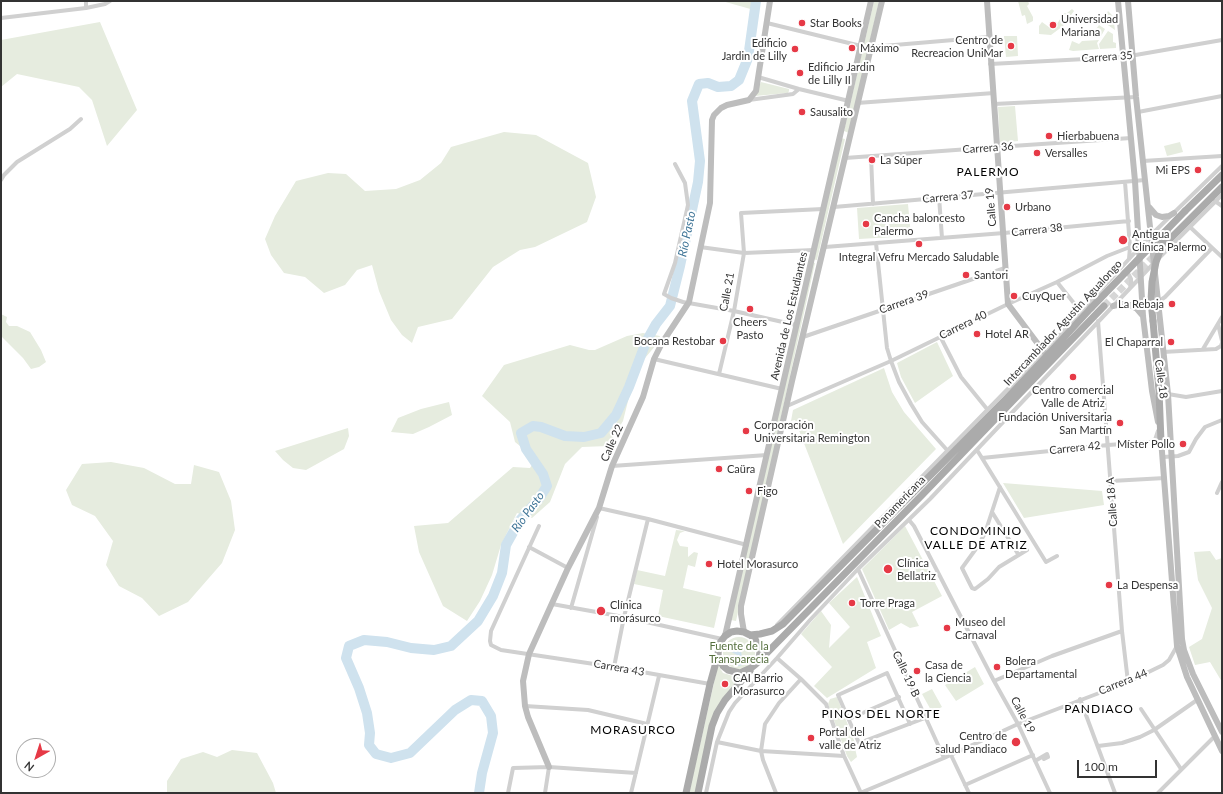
<!DOCTYPE html>
<meta charset="utf-8">
<style>
body{margin:0}
#map{position:relative;width:1223px;height:794px;overflow:hidden;background:#fff;font-family:Lato,sans-serif}
canvas{display:block}
.frame{position:absolute;inset:0;border:2px solid #333;pointer-events:none}
.north{position:absolute;left:16px;top:738px;width:40px;height:40px;box-sizing:border-box;background:#fff;border:1px solid #adadad;border-radius:50%;rotate:219deg;font-size:11px;font-weight:700;line-height:16px;text-align:center;color:#333}
.north::after{content:'';display:block;margin:auto;width:14px;height:18px;background:#e63946;clip-path:polygon(50% 0,100% 100%,50% 72%,0 100%)}
.scale{position:absolute;left:1077px;top:760px;width:80px;height:18px;box-sizing:border-box;border:2px solid #333;border-top:0;padding-left:5px;font-size:12px;line-height:14px;white-space:nowrap;color:#333;-webkit-text-stroke:3px #fff;paint-order:stroke}
</style>
<div id="map">
<canvas width="1223" height="794"></canvas>
<div class="frame"></div>
<div class="north">N</div>
<div class="scale">100 m</div>
</div>
<script>
const context = document.querySelector('canvas').getContext('2d');
context.lineJoin = 'round';
function fill(path, color) { context.fillStyle = color; context.fill(path, 'evenodd'); }
const poly = rows => new Path2D(rows.map(r => 'M' + r).join(''));
function strokePath(path, color, width, dash) { context.strokeStyle = color; context.lineWidth = width; context.lineCap = dash ? 'butt' : 'round'; context.setLineDash(dash || []); context.stroke(path); }
function label(font, color, halo, rows, align = 'center') {
  context.font = font + ' Lato,sans-serif'; context.lineWidth = 4; context.setLineDash([]); context.textBaseline = 'middle'; context.strokeStyle = halo; context.fillStyle = color; for (const [text, x, y, turn = 0] of rows) {
    context.save(); context.translate(x, y); context.rotate((+turn || 0) * Math.PI / 180); context.textAlign = isNaN(turn) ? turn : align; if (halo) context.strokeText(text, 0, 0); context.fillText(text, 0, 0); context.restore();
  }
}
const green = poly([
 [722,1,756,1,754,10],
 [874,1,879,1,849,133,844,131],
 [1018,1,1028,1,1029,4,1027,6,1033,17,1033,21,1027,24,1025,15,1022,16],
 [1072,9,1074,11,1063,26,1051,35,1039,34,1039,26,1042,22,1053,30,1064,13,1067,13],
 [1108,11,1113,16,1115,30,1102,21],
 [100,22,137,110,107,146,92,100,79,87,17,74,1,87,1,40],
 [1099,25,1105,29,1100,38,1090,37,1089,35,1092,34,1094,35,1096,34,1094,32],
 [1108,31,1113,34,1113,42,1116,43,1116,48,1100,49,1099,44],
 [1004,36,1017,36,1018,56,1006,57],
 [1099,40,1097,43,1099,49,1073,51,1069,50,1072,41,1079,44,1082,41],
 [761,82,789,89,789,91,788,93,755,96],
 [1015,106,1018,141,1000,143,998,107],
 [504,132,536,135,588,163,596,197,587,222,535,247,520,250,493,267,452,319,418,327,412,343,402,335,391,320,379,291,372,265,357,270,345,285,324,293,305,277,284,273,271,255,265,239,275,216,296,181,328,173,346,174,365,191,396,189,420,180,441,163,451,147],
 [840,138,845,139,817,260,811,259],
 [1180,142,1183,152,1167,156,1164,146],
 [908,204,911,236,859,239,857,208],
 [810,261,815,263,736,621,731,620],
 [1,314,7,317,6,322,9,326,17,326,30,332,41,350,46,362,39,367,31,369,23,358,1,336],
 [643,333,660,336,656,345,640,364,629,397,623,421,608,446,582,447,565,464,550,502,532,518,517,513,501,545,492,575,480,601,467,621,443,606,419,552,414,526,448,523,513,467,530,468,536,459,515,442,510,422,482,396,504,365,570,345,589,350,595,350,627,336],
 [937,342,953,376,915,403,901,377,897,363],
 [884,368,892,392,904,412,936,449,843,544,795,420,791,421,793,410],
 [449,402,452,415,429,427,413,434,391,432,398,418,421,409],
 [348,428,349,436,344,449,306,470,293,468,283,460,275,451],
 [111,462,144,468,175,484,191,484,194,465,219,472,231,501,235,530,222,563,188,602,159,616,142,598,119,586,106,565,113,541,95,516,72,505,66,490,82,464],
 [1003,483,1102,491,1104,505,1024,518],
 [905,526,942,596,912,612,919,626,910,628,901,623,889,630,862,569],
 [676,530,685,531,680,533,677,540,680,546,688,547,688,557,694,552,698,553,695,567,688,565,683,588,721,597,714,628,658,616,663,590,634,584,637,570,665,576],
 [1210,551,1216,560,1222,558,1222,682,1210,662,1195,665,1189,647,1202,639,1212,608,1198,580,1194,552],
 [857,577,881,636,867,642,876,668,827,698,814,686,832,667,801,634,821,611,831,625,829,648,850,627,829,603],
 '723 653a16 16 0 1 1 32 0a16 16 0 1 1-32 0Z',
 [718,665,723,673,740,678,714,713,695,793,689,793],
 [975,667,984,684,956,701,945,685],
 [932,689,942,707,932,712,922,694],
 [837,697,855,743,854,744,857,757,851,762,847,756,828,704,830,699],
 [232,750,257,753,273,783,276,793,167,793,167,781,181,759,203,752,217,757]
]);
const water = poly([
 [739,646,743,649,741,652,742,656,749,661,746,664,739,666,733,665,737,655,728,650,731,647]
]);
const river = poly([
 [479,793,482,773,493,733,491,716,482,701,471,700,455,710,410,753,391,758,376,754,369,745,370,733,367,713,359,688,346,658,349,646,364,640,387,642,411,648,434,650,451,646,478,621,493,596,502,573,506,545,520,520,538,500,547,486,543,474,526,449,521,433,533,426,541,427,565,436,584,437,601,433,616,415,629,387,646,342,656,324,670,306,680,266,698,182,700,161,692,101,699,84,708,83,718,87,731,86,739,80,748,58,756,1]
]);
const primaryTunnel = poly([
 [1104,306,1156,254]
]);
const street = poly([
 [86,1,86,8],
 [1,18,86,8,105,4,110,1],
 [767,23,861,46],
 [871,47,989,37],
 [990,64,1124,57,1222,40],
 [758,77,799,89,849,101],
 [749,100,793,94,799,89],
 [857,103,994,93],
 [994,104,1136,97],
 [1138,112,1222,96],
 [871,156,873,204],
 [845,158,997,147,1131,138],
 [1143,161,1222,156],
 [675,164,685,183,688,205,675,263,664,294,671,298,683,302,734,311,796,325],
 [1,180,4,175,17,162,70,129,81,119],
 [1125,182,1130,247,1129,259],
 [939,197,942,238],
 [1215,201,1222,206],
 [834,207,1145,180],
 [1190,227,1222,257],
 [876,243,887,348,891,361,899,382,911,404,922,422,947,450],
 [700,247,744,253,814,250],
 [825,247,1004,233,1129,221],
 [1159,258,1222,195],
 [1124,272,1129,275,1131,279,1131,284,1130,288],
 [1057,282,1081,312],
 [1158,302,1165,297,1212,248],
 [1098,321,1122,631,1128,682],
 [1218,324,1222,341],
 [940,336,961,377,987,409],
 [803,337,1005,268],
 [1203,349,1222,317],
 [1163,352,1216,349,1221,346,1222,343],
 [654,359,782,389],
 [719,374,734,311,744,253,741,213,823,209],
 [1168,394,1186,397,1222,391],
 [787,406,891,361,1008,304,1057,282,1107,256,1130,247,1139,248],
 [977,450,1046,562,1057,556],
 [1163,457,1178,456,1189,452,1196,439,1205,427,1222,420],
 [982,458,1108,445,1150,442,1155,440,1158,431],
 [612,466,767,455],
 [1111,481,1165,478],
 [1000,487,985,533,978,546,962,568,972,588,975,589,988,579,999,567,1027,550],
 [1217,493,1222,482],
 [599,510,599,508,648,519,747,545],
 [992,512,1018,554],
 [909,520,914,526,994,681,1018,724,1050,793],
 [539,526,491,631,490,641,491,645,501,650,614,667,710,684],
 [529,547,568,568],
 [858,569,944,758],
 [552,604,624,617,722,639],
 [571,608,597,517],
 [777,625,1044,352,1151,235,1222,166],
 [777,658,801,679,826,704,844,756,861,793],
 [614,667,624,617,648,519],
 [994,681,1052,656,1122,631],
 [1080,699,1115,793],
 [525,706,588,710,647,724],
 [1141,709,1181,769],
 [849,719,899,697],
 [910,724,887,673,838,695,859,743,925,718],
 [717,742,761,751,844,756],
 [1098,746,1122,743,1140,737,1154,730,1197,700],
 [951,755,969,793],
 [1035,761,1047,754,1048,757,1044,759],
 [965,785,1033,755],
 [508,793,513,768,549,767,636,773],
 [545,793,549,767],
 [631,793,659,676],
 [706,793,717,742,729,712,735,703,777,658,810,620,858,569,930,499,1154,263],
 [776,793,763,760,761,751,765,724,779,703,801,679],
 [860,793,944,758,1018,724,1128,682,1163,665,1169,660,1177,646],
 [1158,793,1215,736]
]);
const secondary = poly([
 [987,1,1008,304,1044,352],
 [1118,1,1135,181,1143,316,1152,391,1158,422],
 [1128,1,1136,97,1168,394,1182,639,1184,650,1193,674,1222,732],
 [1149,207,1156,215,1162,217,1169,216,1174,213],
 [1113,306,1121,304,1130,305,1137,309,1143,316],
 [1161,439,1177,646,1187,677,1222,751],
 [744,632,741,614,741,606,792,381,882,1],
 [725,636,871,1],
 [549,767,528,717,525,706,523,681,529,654,568,568,599,508,612,466,643,397,654,359,662,343,689,302,710,203,712,120,714,115,721,108,727,105,749,100,756,91,770,1]
]);
const primary = poly([
 [1185,211,1222,175],
 [1168,241,1222,187],
 [1153,321,1159,391,1161,442],
 [750,635,755,639,758,645,760,652,759,658,756,664,751,668,740,673,728,670,723,666,718,655,719,644,725,636,731,632,737,631,744,632,750,635,760,634,772,631,783,624,1007,398,1044,359,1091,308],
 [757,663,923,494,1104,306],
 [686,793,710,684,718,655],
 [698,793,712,726,717,713,725,700,750,671]
]);
const primaryBridge = poly([
 [1091,308,1185,211],
 [1153,321,1151,301,1152,282,1156,262,1167,232]
]);
const markers = [
 [802,23,4,"#e63946"],
 [1053,25,4,"#e63946"],
 [1011,46,4,"#e63946"],
 [852,48,4,"#e63946"],
 [795,49,4,"#e63946"],
 [800,73,4,"#e63946"],
 [802,112,4,"#e63946"],
 [1049,136,4,"#e63946"],
 [1037,153,4,"#e63946"],
 [872,160,4,"#e63946"],
 [1198,170,4,"#e63946"],
 [1007,207,4,"#e63946"],
 [866,224,4,"#e63946"],
 [1123,240,5,"#e63946"],
 [919,244,4,"#e63946"],
 [966,275,4,"#e63946"],
 [1014,296,4,"#e63946"],
 [1172,304,4,"#e63946"],
 [750,309,4,"#e63946"],
 [977,334,4,"#e63946"],
 [723,341,4,"#e63946"],
 [1171,342,4,"#e63946"],
 [1073,377,4,"#e63946"],
 [1120,423,4,"#e63946"],
 [746,431,4,"#e63946"],
 [1183,444,4,"#e63946"],
 [719,469,4,"#e63946"],
 [749,491,4,"#e63946"],
 [709,564,4,"#e63946"],
 [888,569,5,"#e63946"],
 [1109,585,4,"#e63946"],
 [852,603,4,"#e63946"],
 [601,611,5,"#e63946"],
 [947,628,4,"#e63946"],
 [997,667,4,"#e63946"],
 [917,671,4,"#e63946"],
 [725,684,4,"#e63946"],
 [811,738,4,"#e63946"],
 [1016,742,5,"#e63946"]
];
const poiNames = [
 ["Universidad",1061,19],
 ["Mariana",1061,32],
 ["Star Books",810,23],
 ["Centro de",1003,40,"right"],
 ["Recreacion UniMar",1003,53,"right"],
 ["Edificio",787,43,"right"],
 ["Jardin de Lilly",787,56,"right"],
 ["Máximo",860,48],
 ["Edificio Jardin",808,67],
 ["de Lilly II",808,80],
 ["Sausalito",810,112],
 ["Hierbabuena",1057,136],
 ["Versalles",1045,153],
 ["La Súper",880,160],
 ["Mi EPS",1190,170,"right"],
 ["Urbano",1015,207],
 ["Cancha baloncesto",874,218],
 ["Palermo",874,231],
 ["Antigua",1132,234],
 ["Clínica Palermo",1132,247],
 ["Integral Vefru Mercado Saludable",919,257,"center"],
 ["Santori",974,275],
 ["CuyQuer",1022,296],
 ["La Rebaja",1164,304,"right"],
 ["Cheers",750,322,"center"],
 ["Pasto",750,335,"center"],
 ["Hotel AR",985,334],
 ["Bocana Restobar",715,341,"right"],
 ["El Chaparral",1163,342,"right"],
 ["Centro comercial",1073,390,"center"],
 ["Valle de Atriz",1073,403,"center"],
 ["Fundación Universitaria",1112,417,"right"],
 ["San Martín",1112,430,"right"],
 ["Corporación",754,425],
 ["Universitaria Remington",754,438],
 ["Míster Pollo",1175,444,"right"],
 ["Caüra",727,469],
 ["Figo",757,491],
 ["Clínica",897,563],
 ["Bellatriz",897,576],
 ["Hotel Morasurco",717,564],
 ["La Despensa",1117,585],
 ["Torre Praga",860,603],
 ["Clínica",610,605],
 ["morásurco",610,618],
 ["Museo del",955,622],
 ["Carnaval",955,635],
 ["Bolera",1005,661],
 ["Departamental",1005,674],
 ["Casa de",925,665],
 ["la Ciencia",925,678],
 ["CAI Barrio",733,678],
 ["Morasurco",733,691],
 ["Portal del",819,732],
 ["valle de Atriz",819,745],
 ["Centro de",1007,736,"right"],
 ["salud Pandiaco",1007,749,"right"]
];
const streetNames = [
 ["Carrera 35",1107,57,-4],
 ["Carrera 36",988,148,-4],
 ["Carrera 37",948,197,-5],
 ["Calle 19",991,207,-95],
 ["Carrera 38",1037,230,-6],
 ["Calle 21",727,292,-79],
 ["Carrera 39",904,302,-19],
 ["Avenida de Los Estudiantes",789,316,-77],
 ["Intercambiador Agustin Agualongo",1063,323,-47],
 ["Carrera 40",963,325,-26],
 ["Calle 18",1161,379,82],
 ["Calle 22",612,443,-66],
 ["Carrera 42",1075,448,-6],
 ["Panamericana",900,502,-46],
 ["Calle 18 A",1112,502,-94],
 ["Carrera 43",619,668,10],
 ["Calle 19 B",906,674,65],
 ["Carrera 44",1123,682,-22],
 ["Calle 19",1023,715,62]
];
const parkNames = [
 ["Fuente de la",739,646],
 ["Transparecia",739,659]
];
const neighbourhoodNames = [
 ["PALERMO",988,172],
 ["CONDOMINIO",976,531],
 ["VALLE DE ATRIZ",976,545],
 ["PANDIACO",1099,709],
 ["PINOS DEL NORTE",881,714],
 ["MORASURCO",633,730]
];
const waterNames = [
 ["Río Pasto",687,234,-78],
 ["Río Pasto",528,512,-54]
];
fill(green, '#e6ecdf');
fill(water, '#cfe2ee');
strokePath(river, '#cfe2ee', 10);
strokePath(primaryTunnel, '#d6d6d6', 7, [7, 3.5]);
strokePath(street, '#d0d0d0', 4);
strokePath(secondary, '#bdbdbd', 6);
strokePath(primary, '#ababab', 7);
strokePath(primaryBridge, '#ababab', 7);
for (const [x, y, r, color] of markers) { const dot = new Path2D(); dot.arc(x, y, r, 0, 2 * Math.PI); context.fillStyle = color; context.fill(dot); strokePath(dot, '#fff', 1.5); }
label('11px', '#333', '#fff', poiNames, 'left');
label('11px', '#333', '#fff', streetNames);
label('11px', '#56703f', '#fff', parkNames);
context.letterSpacing = '1px';
label('12px', '#000', '#fff', neighbourhoodNames);
context.letterSpacing = '0px';
label('italic 12px', '#3f7597', '#fff', waterNames);
</script>
